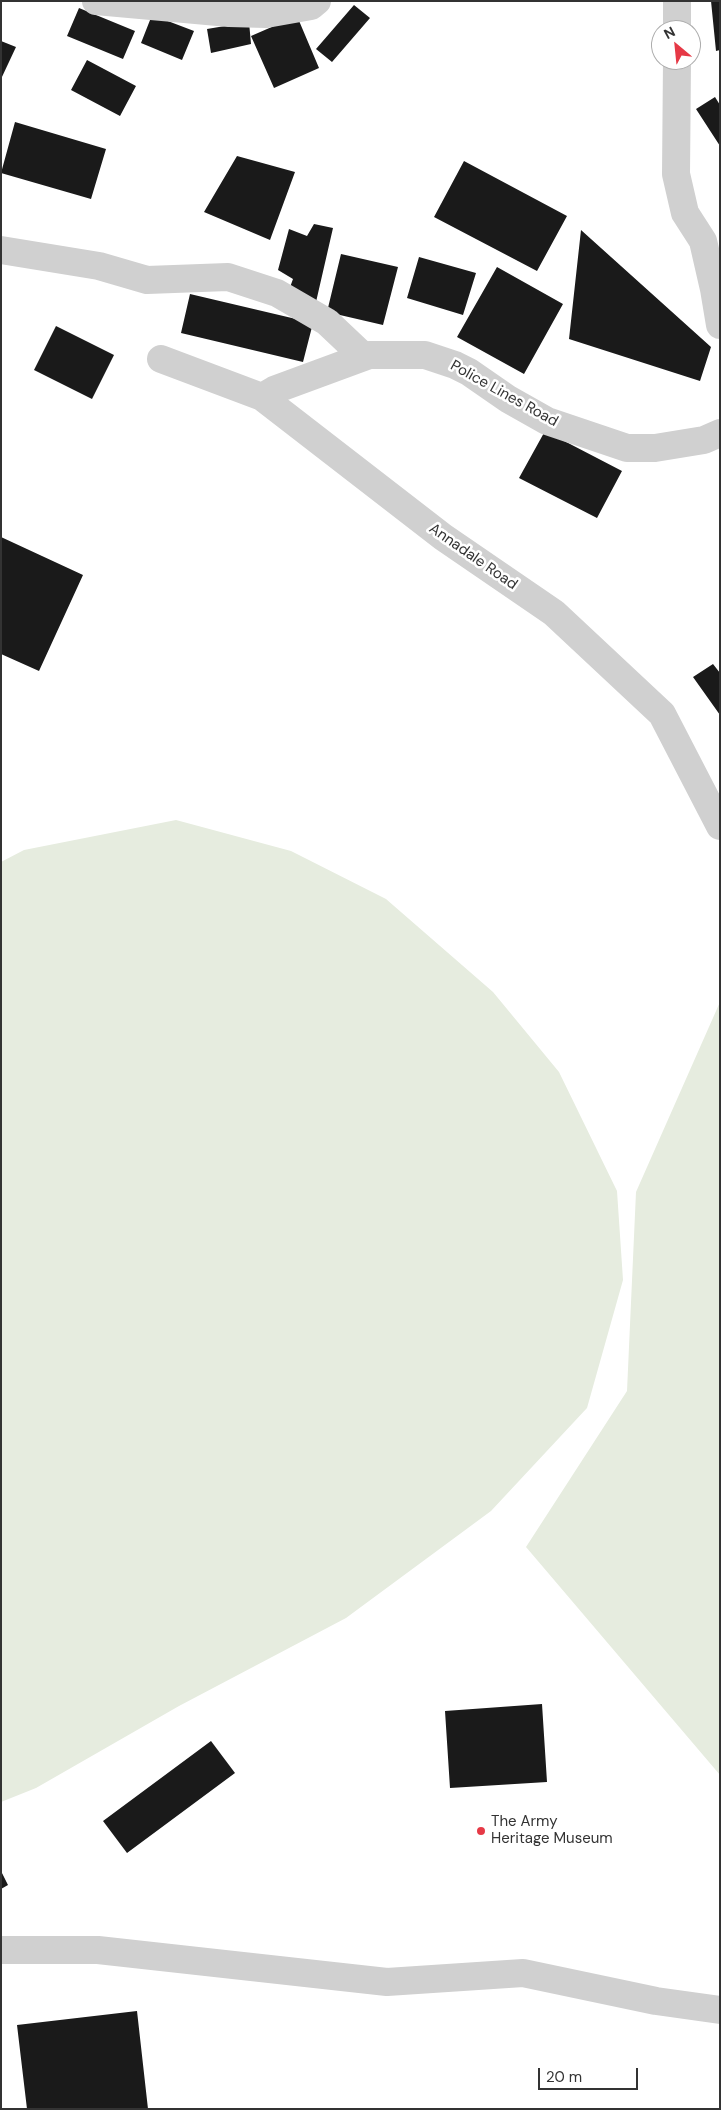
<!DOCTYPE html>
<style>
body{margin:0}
#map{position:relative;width:721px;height:2110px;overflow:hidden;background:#fff;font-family:"DM Sans",sans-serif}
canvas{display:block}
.frame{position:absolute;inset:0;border:2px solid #333;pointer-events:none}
.north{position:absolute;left:651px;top:20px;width:50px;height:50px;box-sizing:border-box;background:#fff;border:1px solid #adadad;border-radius:50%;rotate:332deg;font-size:14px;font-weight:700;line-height:20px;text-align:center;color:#333}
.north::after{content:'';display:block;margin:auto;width:18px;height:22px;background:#e63946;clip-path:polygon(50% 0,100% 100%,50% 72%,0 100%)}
.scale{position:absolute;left:538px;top:2068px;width:100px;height:22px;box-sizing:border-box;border:2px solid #333;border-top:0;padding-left:6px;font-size:15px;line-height:18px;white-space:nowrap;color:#333;-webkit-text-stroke:4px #fff;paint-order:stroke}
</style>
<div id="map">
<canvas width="721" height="2110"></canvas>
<div class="frame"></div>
<div class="north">N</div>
<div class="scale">20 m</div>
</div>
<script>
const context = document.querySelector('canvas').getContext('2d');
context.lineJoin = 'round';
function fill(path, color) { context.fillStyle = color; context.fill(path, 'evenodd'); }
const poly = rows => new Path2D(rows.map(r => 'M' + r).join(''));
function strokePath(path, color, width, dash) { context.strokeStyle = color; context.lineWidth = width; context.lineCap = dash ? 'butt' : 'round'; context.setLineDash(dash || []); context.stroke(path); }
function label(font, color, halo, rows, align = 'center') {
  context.font = font + ' "DM Sans",sans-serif'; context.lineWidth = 5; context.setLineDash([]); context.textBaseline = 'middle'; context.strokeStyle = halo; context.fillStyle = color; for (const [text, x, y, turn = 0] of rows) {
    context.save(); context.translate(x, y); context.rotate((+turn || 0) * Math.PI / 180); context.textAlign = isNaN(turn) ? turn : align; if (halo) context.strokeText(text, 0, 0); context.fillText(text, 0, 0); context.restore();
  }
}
const green = poly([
 [176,820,291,851,386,899,493,992,559,1072,617,1191,623,1280,587,1408,491,1511,346,1618,179,1706,36,1788,1,1802,1,862,24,850],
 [720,1002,720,1775,526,1547,627,1391,636,1192]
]);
const building = poly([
 [711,1,720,1,720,50,716,51],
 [354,5,370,18,332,62,316,49],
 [79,8,135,31,123,59,67,36],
 [152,15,194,31,182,60,141,43],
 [297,16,319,68,274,88,251,36],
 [249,22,251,44,211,53,207,29],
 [1,41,16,47,1,79],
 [87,60,136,86,120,116,71,90],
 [715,97,720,105,720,146,696,109],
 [15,122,106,149,91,199,1,173],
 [237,156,295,172,270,240,204,212],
 [464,161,567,216,537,271,434,217],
 [314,224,333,228,316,302,289,290,293,279,278,270,289,229,307,236],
 [581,230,711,347,700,381,569,339],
 [341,254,398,267,383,325,327,312],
 [419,257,476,273,463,315,407,298],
 [497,267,563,304,524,374,457,337],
 [190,294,313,323,303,362,181,333],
 [56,326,114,355,92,399,34,370],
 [545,431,622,471,597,518,519,478],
 [1,537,83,575,39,671,1,654],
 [713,664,720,673,720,715,693,677],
 [542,1704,547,1782,450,1788,445,1711],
 [211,1741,235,1773,127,1853,103,1821],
 [1,1871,8,1885,1,1889],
 [137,2011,148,2109,27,2109,17,2025]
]);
const minor = poly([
 [96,1,229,13,266,14,311,6,317,1],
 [677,30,677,1],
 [677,60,676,174,685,213,703,241,714,289,720,325],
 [1,250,99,266,147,280,228,277,277,293,327,322,363,356],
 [161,359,262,397,443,537,554,613,662,714,720,826],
 [262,397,274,390,369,355,425,355,455,365,469,372,508,399,547,421,627,448,655,448,704,440,720,433],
 [1,1950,98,1950,387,1982,523,1973,656,2001,720,2010]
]);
const markers = [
 [481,1831,5,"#e63946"]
];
const streetNames = [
 ["Police Lines Road",504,394,29],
 ["Annadale Road",473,557,35]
];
const poiNames = [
 ["The Army",491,1822],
 ["Heritage Museum",491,1839]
];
fill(green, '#e6ecdf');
fill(building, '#1a1a1a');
strokePath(minor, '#d0d0d0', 28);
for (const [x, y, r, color] of markers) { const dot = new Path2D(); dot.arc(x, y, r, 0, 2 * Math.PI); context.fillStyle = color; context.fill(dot); strokePath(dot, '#fff', 2); }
label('15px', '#333', '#fff', streetNames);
label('15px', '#333', '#fff', poiNames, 'left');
</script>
